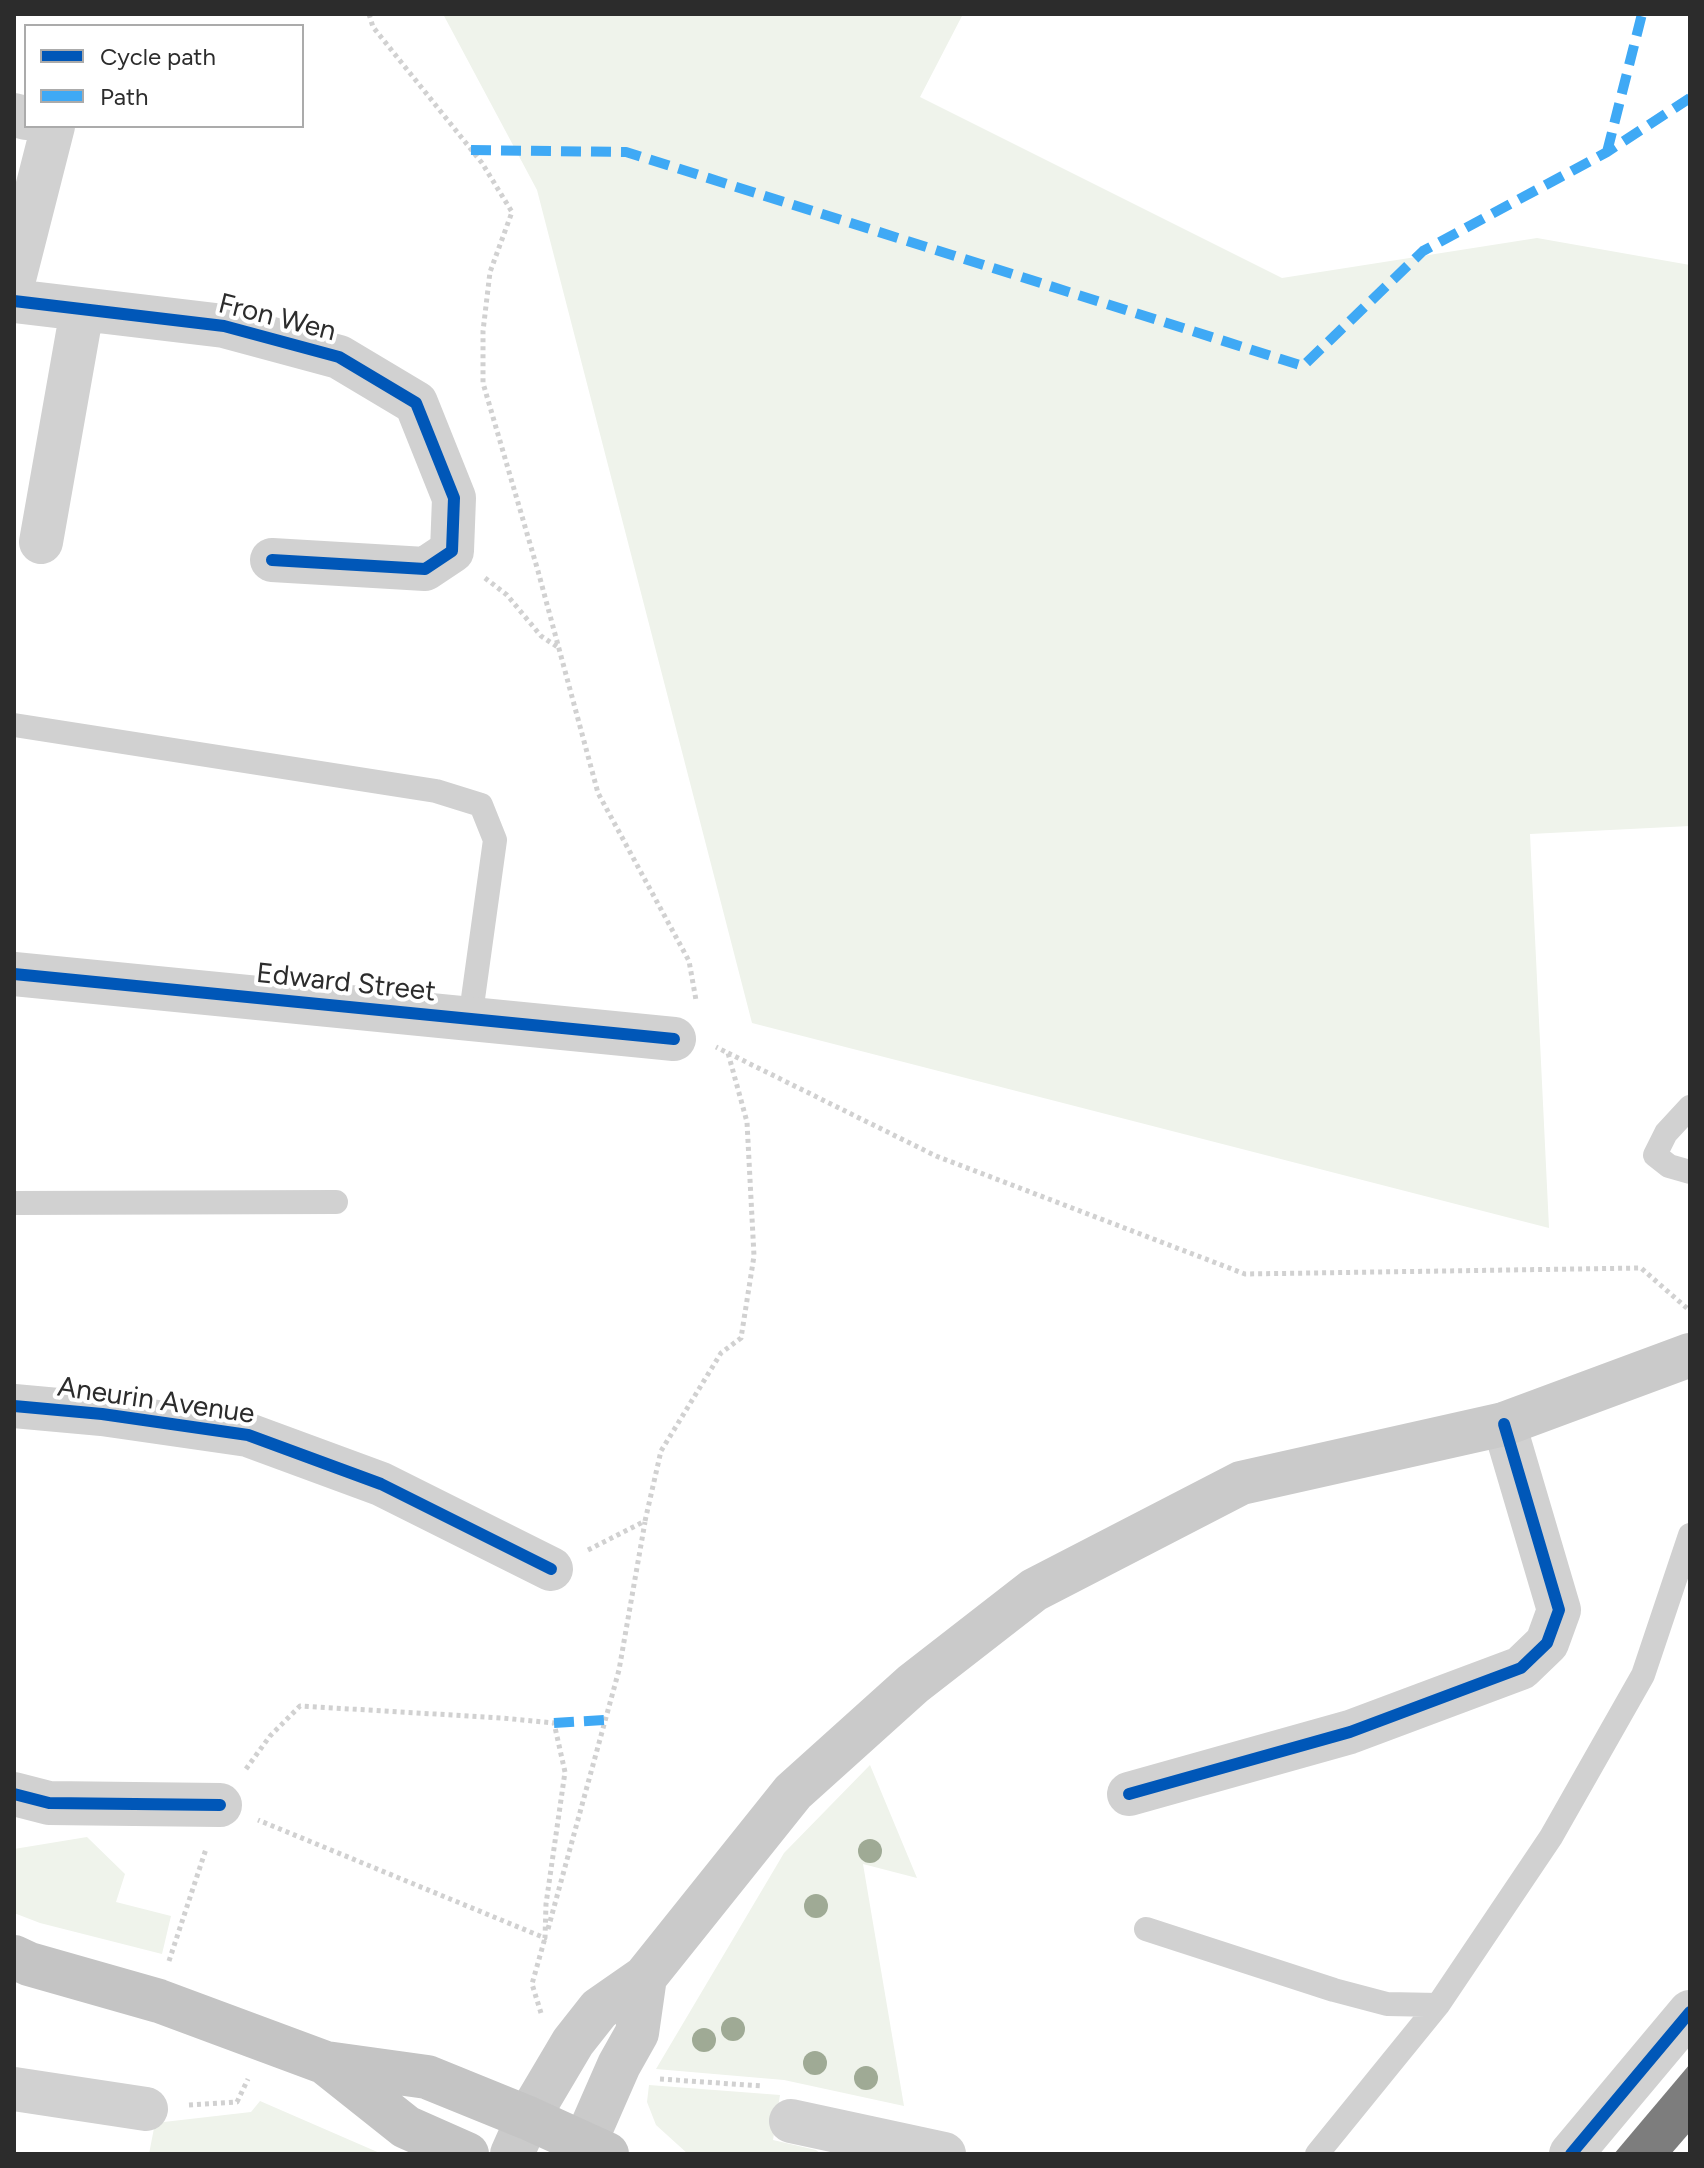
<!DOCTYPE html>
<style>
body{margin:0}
#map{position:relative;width:1704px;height:2168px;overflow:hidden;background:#fff;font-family:Figtree,sans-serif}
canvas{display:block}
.frame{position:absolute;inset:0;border:16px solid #2c2c2c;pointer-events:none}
.legend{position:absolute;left:24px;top:24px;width:280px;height:104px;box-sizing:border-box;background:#fff;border:2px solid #ababab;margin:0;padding:10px 14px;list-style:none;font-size:24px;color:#2c2c2c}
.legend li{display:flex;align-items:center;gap:16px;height:40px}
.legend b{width:40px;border:2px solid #ababab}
</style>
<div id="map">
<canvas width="1704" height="2168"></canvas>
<div class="frame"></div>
<ul class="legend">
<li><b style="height:10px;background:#0057b8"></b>Cycle path</li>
<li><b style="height:10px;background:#3fa9f5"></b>Path</li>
</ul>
</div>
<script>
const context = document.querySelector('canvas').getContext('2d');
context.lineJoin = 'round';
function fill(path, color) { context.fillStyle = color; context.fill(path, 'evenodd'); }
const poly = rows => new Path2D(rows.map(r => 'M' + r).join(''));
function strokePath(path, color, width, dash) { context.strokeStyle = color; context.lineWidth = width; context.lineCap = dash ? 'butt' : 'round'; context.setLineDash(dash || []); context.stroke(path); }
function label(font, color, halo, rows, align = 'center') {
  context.font = font + ' Figtree,sans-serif'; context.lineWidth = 8; context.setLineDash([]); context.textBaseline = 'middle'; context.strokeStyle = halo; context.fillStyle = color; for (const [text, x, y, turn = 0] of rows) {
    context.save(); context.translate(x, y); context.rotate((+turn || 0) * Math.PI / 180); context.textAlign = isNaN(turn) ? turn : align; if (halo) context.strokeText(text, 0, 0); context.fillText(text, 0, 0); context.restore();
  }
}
const green = poly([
 [443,14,963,14,920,97,1282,278,1537,238,1690,265,1690,826,1530,834,1549,1228,752,1023,537,190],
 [870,1765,917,1878,863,1864,904,2106,784,2080,656,2069,784,1853],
 [87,1837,125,1874,116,1902,171,1916,162,1954,40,1923,14,1913,14,1849],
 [649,2085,780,2095,773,2140,816,2150,821,2154,688,2154,656,2125,647,2102],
 [260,2101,382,2154,149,2154,155,2123,251,2112]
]);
const building = poly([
 [1690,2064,1690,2132,1671,2154,1614,2154]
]);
const path = poly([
 [369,14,373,27,482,163,512,212,490,272,483,331,483,383,538,571,598,793,689,961,696,1000],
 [485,578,507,595,541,636,559,648],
 [728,1053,936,1156,1245,1274,1641,1268,1689,1310],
 [588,1550,645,1521,661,1451,721,1353,741,1338,754,1256,747,1122,728,1053,716,1047],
 [246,1769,270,1736,300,1706,502,1718,554,1723,565,1772,546,1904,545,1938,258,1820],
 [548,1929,619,1670,645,1522],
 [169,1961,206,1849],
 [541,2013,532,1984,545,1938],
 [660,2079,762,2086],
 [189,2105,237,2102,248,2079]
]);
const service = poly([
 [14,725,436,791,481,805,495,840,470,1020],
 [1690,1107,1666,1133,1655,1155,1669,1166,1690,1172],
 [14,1203,336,1202],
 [1146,1929,1334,1990,1387,2004,1438,2005],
 [1317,2154,1438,2005,1551,1837,1643,1675,1690,1535]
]);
const minor = poly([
 [14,115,26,118],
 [14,279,53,126],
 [14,301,224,326,339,357,416,403,454,498,452,551,425,569,272,560],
 [41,542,82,310],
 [14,974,674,1039],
 [14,1406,102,1414,248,1435,381,1484,551,1569],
 [14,1794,49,1803,220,1805],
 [1129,1794,1350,1732,1521,1668,1547,1643,1559,1610,1504,1424],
 [14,2089,146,2109],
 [791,2121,944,2154],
 [1571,2154,1690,2012]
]);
const secondary = poly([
 [512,2154,528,2118,573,2042,599,2009,645,1977,793,1792,913,1684,1034,1590,1241,1483,1504,1424,1690,1355],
 [580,2154,619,2065,637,2033,645,1977]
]);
const primary = poly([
 [14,1957,29,1964,159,2001,326,2063,427,2077,528,2118,607,2154],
 [328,2065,406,2127,467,2154]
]);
const quiet = poly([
 [471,150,626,152,1303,366,1423,251,1607,152,1690,98],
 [1607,152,1642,14],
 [554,1723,605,1720]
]);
const cycleway = poly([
 [14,301,224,326,339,357,416,403,454,498,452,551,425,569,272,560],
 [14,974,674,1039],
 [14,1406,102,1414,248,1435,381,1484,551,1569],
 [14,1794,49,1803,220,1805],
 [1129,1794,1350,1732,1521,1668,1547,1643,1559,1610,1504,1424],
 [1571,2154,1690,2012]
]);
const trees = [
 [870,1851],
 [816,1906],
 [733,2029],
 [704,2040],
 [815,2063],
 [866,2078]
];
const streetNames = [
 ["Fron Wen",277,318,14],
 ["Edward Street",346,983,6],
 ["Aneurin Avenue",156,1401,8]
];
fill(green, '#eff3eb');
fill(building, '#7d7d7d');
strokePath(path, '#d1d1d1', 5, [4, 4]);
strokePath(service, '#d1d1d1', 24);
strokePath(minor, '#d1d1d1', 44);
strokePath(secondary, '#cacaca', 44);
strokePath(primary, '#c4c4c4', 44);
strokePath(quiet, '#3fa9f5', 10, [20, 10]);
strokePath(cycleway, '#0057b8', 12);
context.fillStyle = '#9faa95';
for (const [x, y] of trees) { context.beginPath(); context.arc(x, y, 12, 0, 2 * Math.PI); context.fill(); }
label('28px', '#2c2c2c', '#fff', streetNames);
</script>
